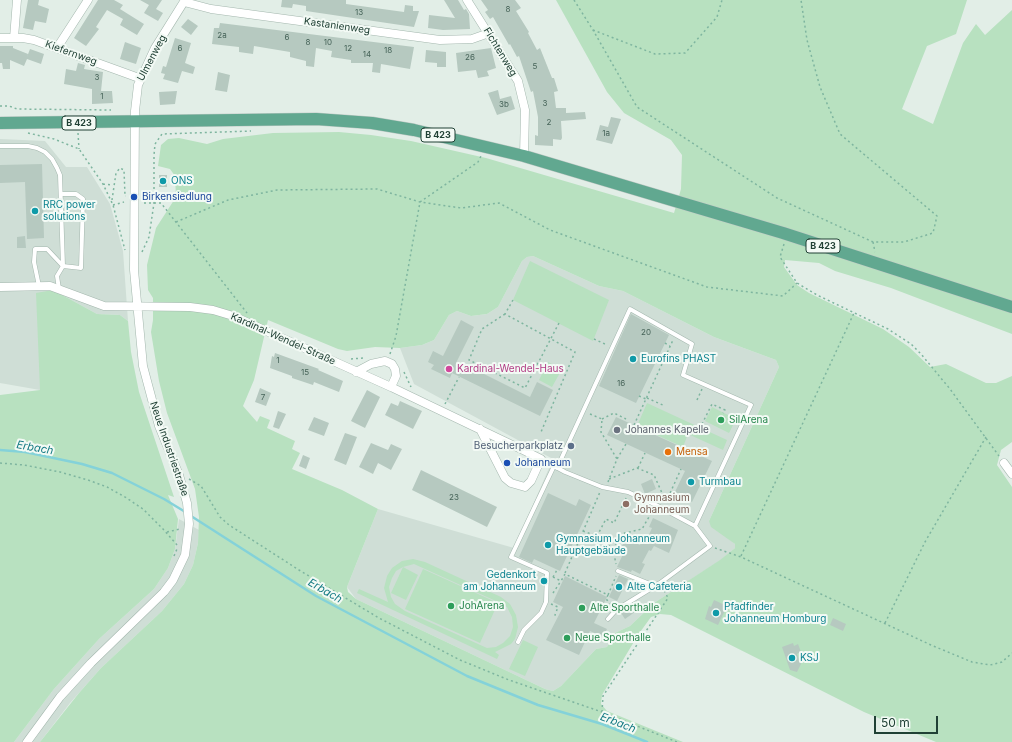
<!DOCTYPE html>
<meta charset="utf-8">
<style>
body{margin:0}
#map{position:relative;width:1012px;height:742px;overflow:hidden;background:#e2eee7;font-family:Inter,sans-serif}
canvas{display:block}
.scale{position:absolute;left:874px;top:716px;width:64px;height:18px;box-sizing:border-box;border:2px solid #204135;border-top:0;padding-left:5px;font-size:12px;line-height:14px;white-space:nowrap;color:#204135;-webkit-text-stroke:3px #f3faf5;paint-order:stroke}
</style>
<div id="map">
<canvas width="1012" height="742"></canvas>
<div class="scale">50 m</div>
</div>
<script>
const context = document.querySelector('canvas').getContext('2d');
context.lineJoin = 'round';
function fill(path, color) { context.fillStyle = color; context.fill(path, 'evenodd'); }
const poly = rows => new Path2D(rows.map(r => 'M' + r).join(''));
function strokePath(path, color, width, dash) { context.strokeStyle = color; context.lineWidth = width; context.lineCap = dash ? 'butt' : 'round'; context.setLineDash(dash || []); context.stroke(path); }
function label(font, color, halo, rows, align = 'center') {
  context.font = font + ' Inter,sans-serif'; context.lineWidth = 4; context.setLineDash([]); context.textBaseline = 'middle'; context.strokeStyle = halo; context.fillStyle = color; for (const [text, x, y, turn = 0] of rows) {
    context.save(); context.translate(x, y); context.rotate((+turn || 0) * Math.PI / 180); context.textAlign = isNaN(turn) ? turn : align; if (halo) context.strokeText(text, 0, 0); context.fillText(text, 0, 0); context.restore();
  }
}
const built = poly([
 [0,139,45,141,66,167,87,167,110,204,123,251,128,321,120,315,97,314,53,290,40,390,0,383],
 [533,256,599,286,623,291,714,337,776,360,779,367,709,521,735,544,735,548,721,560,654,603,630,626,615,633,607,647,596,649,561,686,553,691,545,689,356,599,347,587,378,509,514,548,553,459,414,384,400,348,422,345,434,340,449,315,457,311,471,316,487,314,498,307,522,261,527,257],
 [179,519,199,530,198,543,193,565,184,584,162,611,101,668,70,703,40,742,14,742,54,689,99,639,154,589,168,568,175,549]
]);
const green = poly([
 [556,0,967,0,956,34,927,46,902,109,933,124,963,43,976,24,985,35,1012,10,1012,334,891,288,835,271,819,263,785,260,784,267,797,285,809,293,883,329,909,347,930,367,946,364,986,383,996,383,1012,376,1012,442,1001,450,997,465,1012,487,1012,742,936,742,864,712,671,615,660,614,651,617,638,635,602,695,601,704,607,711,683,742,40,742,79,693,101,668,162,611,184,584,193,565,198,543,199,517,195,489,167,413,159,381,151,332,153,320,153,298,148,290,147,265,156,228,176,197,175,176,170,169,158,166,161,145,168,139,179,138,207,144,223,139,273,133,339,132,371,135,411,141,486,158,674,213,681,189,682,155,671,140,624,113,607,92],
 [533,256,599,286,623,291,714,337,776,360,779,367,709,521,711,527,735,544,735,548,720,560,654,603,630,626,615,633,607,647,596,649,561,686,553,691,545,689,356,599,348,592,347,587,378,509,342,490,292,469,300,453,292,449,295,441,267,428,270,420,260,416,257,422,243,406,254,380,268,320,338,349,347,351,375,347,400,348,422,345,434,340,449,315,457,311,471,316,487,314,498,307,522,261,527,257],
 [530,261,609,300,593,341,513,300],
 [53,290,97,314,120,315,128,321,131,352,139,392,174,497,168,495,178,519,175,549,168,568,154,589,99,639,54,689,14,742,0,742,0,395,40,390,36,293],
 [548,362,562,369,552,387,539,380],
 [647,403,727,440,723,450,688,434,683,447,637,426],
 [712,407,736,419,729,433,705,421],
 [413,559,425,562,501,597,510,604,516,615,518,627,515,639,511,644,495,652,499,655,497,659,357,593,359,589,388,602,384,588,387,576,392,568,402,561],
 [414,564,498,602,507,607,512,617,513,627,510,636,503,643,496,647,487,648,405,611,395,604,391,597,389,587,392,578,396,571,403,567,391,593,406,600,418,575,403,567],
 [423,569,498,603,480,643,405,609],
 [523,640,538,647,525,676,509,669]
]);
const stream = poly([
 [0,450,25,452,82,464,112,473,164,499,187,513],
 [191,516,316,596,467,676,538,705,602,724,647,742]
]);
const building = poly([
 [28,0,39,0,38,5,49,9,46,23,35,21,33,30,23,28],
 [98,0,114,0,123,5,120,9,144,24,137,35,120,25,123,19,107,10,96,27,99,29,86,46,74,38],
 [140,0,162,0,156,9,163,13,158,21,144,13,149,5],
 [282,0,346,0,346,4,404,12,405,5,413,6,413,11,419,11,414,27,306,11,306,6,293,4,292,8,281,7],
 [444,0,458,0,464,10,466,9,469,14,470,29,443,30,428,28,429,15,455,18],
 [481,0,515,0,521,8,516,11,529,32,528,33,537,50,540,48,552,78,554,78,558,91,554,92,556,108,566,108,566,113,585,112,586,119,561,121,562,138,561,140,553,139,553,146,535,145,535,135,538,136,538,117,533,91,531,92,519,56,517,57,510,44,509,45,493,17,490,19,485,12,488,10],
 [188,19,198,26,191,35,181,27],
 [220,23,414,47,410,69,381,64,380,73,372,72,373,63,351,63,351,60,331,57,332,51,316,48,314,67,306,66,306,61,290,57,290,52,254,46,253,54,239,52,239,47,212,44,214,28,219,28],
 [175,38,191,43,185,63,195,67,193,74,182,71,178,83,163,79,165,74,161,73,163,66,166,67],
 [125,42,141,48,136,64,120,59],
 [0,46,13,46,13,48,28,54,27,57,30,49,44,54,41,64,27,59,24,66,10,60,10,69,3,69,2,63,0,63],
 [491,48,496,68,487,71,489,76,478,78,476,70,458,72,456,53],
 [426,50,446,52,446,67,437,67,437,63,425,62],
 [78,63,85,65,84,69,103,72,101,91,112,91,113,103,92,104,92,89,64,84,66,69,76,71],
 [218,72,230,75,227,92,215,90],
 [498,90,500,99,511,96,515,109,497,115,488,93],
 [177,91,175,104,160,105,159,92],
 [611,117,621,119,612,144,596,140,600,125,608,127],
 [42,164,44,238,27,239,25,182,0,183,0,165],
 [159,175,167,175,167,187,159,187],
 [25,236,26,248,17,248,17,237],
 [631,314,669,335,636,403,599,386],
 [461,320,474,327,456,363,471,370,472,368,530,397,537,382,553,390,540,416,452,373,450,378,431,369,434,365,428,362,433,351,443,356],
 [275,353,319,369,318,370,343,381,339,392,314,382,313,385,292,378,292,376,270,368,272,356,274,357],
 [260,388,271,393,266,406,255,402],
 [367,390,380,397,365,428,351,421],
 [400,401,422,411,413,429,385,415,391,403,398,406],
 [278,411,286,414,279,429,273,427],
 [314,417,329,423,324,436,308,430],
 [616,417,712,461,692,502,674,494,685,471,607,435],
 [345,433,357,437,346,465,334,460],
 [371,443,388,450,391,444,402,449,391,470,378,463,373,474,359,467],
 [303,455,310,458,306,469,299,466],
 [421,470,497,507,487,527,412,490],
 [652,479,656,489,645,494,641,484],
 [548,493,576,506,579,499,591,505,560,571,534,559,532,563,519,557],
 [653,518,678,530,669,553,654,546,651,551,649,550,642,563,645,564,640,574,632,570,631,572,617,567,625,550,621,548,626,538,640,545,641,542,645,543,652,528,649,527],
 [619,575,628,579,617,601,609,597],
 [565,576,607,597,594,623,607,629,603,637,590,631,579,655,546,640,563,607,553,602],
 [714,600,727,606,718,625,705,619,709,606,711,607],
 [638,602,642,607,625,619,621,613],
 [833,618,846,624,843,631,830,625],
 [793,643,794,646,798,644,801,652,797,654,801,664,797,672,790,670,782,647]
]);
const path = poly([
 [574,0,593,30,637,107,777,198,873,242,904,242,933,233,937,216,840,134,820,87,807,40,801,0],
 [593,30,655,54,685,53,717,17,722,0],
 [0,106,9,106,17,109,111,110],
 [28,133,54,139,79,149,103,184,113,205,125,250],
 [78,133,79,149],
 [103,184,113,185],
 [112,200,116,173,120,168,124,170,125,196,126,196],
 [144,203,161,203,247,313],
 [113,205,124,202],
 [176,222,228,200,277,190,377,189,420,202,461,208,499,203,550,230,707,287,783,296,797,283],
 [873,242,875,252],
 [784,244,780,257,797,283,817,295,888,329,911,344,921,354,950,389,999,456],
 [142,252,149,237,154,203,154,155,155,144,162,134,251,131],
 [513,300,505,314,575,352,541,432],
 [505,314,482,329,469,360,525,388,559,323],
 [594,339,607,345],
 [665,343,670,346],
 [390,354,396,336,420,202,478,162,481,156],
 [351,359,363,358],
 [404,372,411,387],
 [639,396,646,399],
 [647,398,665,406],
 [697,400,702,389],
 [445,404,459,377],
 [590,414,602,419,601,432,617,459],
 [602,419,614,413,626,419],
 [702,424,712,404,725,410,723,413],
 [634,425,673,340],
 [0,463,24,465,60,472,88,480,107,487,125,497,143,509,163,529,177,545],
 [638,468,645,453],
 [189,479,201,486,220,517,229,525,299,570,379,618,460,660,509,680,602,712,677,742],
 [609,479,637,468,654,475,666,502],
 [608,482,617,459,626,444],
 [667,498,678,501],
 [666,502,681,469],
 [583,531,597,536,613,549,616,564],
 [167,532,180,529],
 [597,536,606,519,614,523,626,498],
 [715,548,741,557,931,645,972,662,990,665,1002,662,1012,653],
 [613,549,621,534,642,529,653,510],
 [174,556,177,549],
 [741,556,854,313],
 [565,573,600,492],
 [553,577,561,581,565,574,608,595,616,576],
 [553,577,557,570],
 [553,593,561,581],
 [608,595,606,599,612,605],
 [551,604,558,607,555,615,557,617],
 [885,623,925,542,986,437],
 [602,712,603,696,668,598,663,588]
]);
const service = poly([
 [0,146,28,146,37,148,45,152,52,159,57,168,60,175,63,266],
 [39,286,34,262,35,249,47,249,62,265],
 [59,289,57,276,63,266,81,268,83,199,76,194,61,194],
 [541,459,565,472,602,487,628,492,656,505,695,526,710,546,660,583,616,610,608,619],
 [557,468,630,309,692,344,683,375,751,405,695,526],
 [618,571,655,586],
 [518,642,524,630,541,613,546,602,547,573,511,557,554,466]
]);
const minor = poly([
 [467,0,518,81,525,110,524,156],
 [184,2,211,9,440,40,472,39,489,33],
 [0,38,23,38,34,40,139,78],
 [14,38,17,0],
 [57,48,88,0],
 [0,287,50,286,104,306,190,307,213,310,233,316,391,387,525,451,541,459,531,481,525,487,511,483,505,478,480,429],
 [356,372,371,364,385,361,392,364,395,369,396,376,391,387],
 [1004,463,1012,474],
 [27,742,60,697,91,663,164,592,173,580,185,555,189,524,187,503,179,475,159,426,143,366,134,270,135,111,138,85,155,48,185,0]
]);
const primary = poly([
 [0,123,316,119,372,123,414,130,524,156,665,198,783,233,1012,307]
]);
const markers = [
 [163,181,4,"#0f9aa8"],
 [134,197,4,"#1a4fb4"],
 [35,211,4,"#0f9aa8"],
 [633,359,4,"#0f9aa8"],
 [449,369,4,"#d1479c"],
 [721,420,4,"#2e9e5b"],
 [617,430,4,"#6b7280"],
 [571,446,4,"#5c6f8a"],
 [668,452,4,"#e8710a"],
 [507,463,4,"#1a4fb4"],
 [691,482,4,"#0f9aa8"],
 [626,504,4,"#8d6e63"],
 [548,545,4,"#0f9aa8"],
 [544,581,4,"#0f9aa8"],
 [619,587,4,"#0f9aa8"],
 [451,606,4,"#2e9e5b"],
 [582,608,4,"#2e9e5b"],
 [716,613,4,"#0f9aa8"],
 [567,638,4,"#2e9e5b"],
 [792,658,4,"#0f9aa8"]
];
const numberNames = [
 ["8",508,10],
 ["13",359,13],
 ["2a",222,36],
 ["6",287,38],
 ["8",308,43],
 ["10",328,43],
 ["6",180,49],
 ["12",348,49],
 ["18",388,51],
 ["14",367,55],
 ["26",470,58],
 ["5",535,67],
 ["3",97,78],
 ["1",102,97],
 ["3",545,104],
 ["3b",504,105],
 ["2",549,123],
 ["1a",606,134],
 ["20",646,333],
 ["1",278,361],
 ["15",305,373],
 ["16",621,384],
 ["7",263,398],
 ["23",454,498]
];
const shields = [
 [79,123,34],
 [438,135,34],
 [823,246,34]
];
const shieldNames = [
 ["B 423",79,123],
 ["B 423",438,135],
 ["B 423",823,246]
];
const streetNames = [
 ["Kastanienweg",337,26,8],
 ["Fichtenweg",500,52,59],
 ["Kiefernweg",71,53,20],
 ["Ulmenweg",152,58,-62],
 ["Kardinal-Wendel-Straße",283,339,24],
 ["Neue Industriestraße",169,449,71]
];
const cultureNames = [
 ["ONS",171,181],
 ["RRC power",43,205],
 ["solutions",43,217],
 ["Eurofins PHAST",641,359],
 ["Turmbau",699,482],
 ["Gymnasium Johanneum",556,539],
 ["Hauptgebäude",556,551],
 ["Gedenkort",536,575,"right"],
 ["am Johanneum",536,587,"right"],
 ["Alte Cafeteria",627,587],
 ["Pfadfinder",724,607],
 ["Johanneum Homburg",724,619],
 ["KSJ",800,658]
];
const transitNames = [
 ["Birkensiedlung",142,197],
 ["Johanneum",515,463]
];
const hotelNames = [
 ["Kardinal-Wendel-Haus",457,369]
];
const leisureNames = [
 ["SilArena",729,420],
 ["JohArena",459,606],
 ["Alte Sporthalle",590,608],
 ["Neue Sporthalle",575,638]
];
const worshipNames = [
 ["Johannes Kapelle",625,430]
];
const serviceNames = [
 ["Besucherparkplatz",563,446]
];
const foodNames = [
 ["Mensa",676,452]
];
const educationNames = [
 ["Gymnasium",634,498],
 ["Johanneum",634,510]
];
const waterNames = [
 ["Erbach",35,448,10],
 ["Erbach",325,591,30],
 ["Erbach",618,723,21]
];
fill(built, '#cfded6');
fill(green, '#b8e1c0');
strokePath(stream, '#84d2d9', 2.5);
fill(building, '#b6c9c0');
strokePath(service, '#a4b7ae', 5);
strokePath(minor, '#a4b7ae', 9);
strokePath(primary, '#c1cac6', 13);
strokePath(path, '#7eb59f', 1.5, [2, 3]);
strokePath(service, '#fff', 4);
strokePath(minor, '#fff', 8);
strokePath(primary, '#61a890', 12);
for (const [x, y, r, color] of markers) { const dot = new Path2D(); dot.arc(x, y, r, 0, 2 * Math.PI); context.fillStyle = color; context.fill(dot); strokePath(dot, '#f3faf5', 1.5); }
label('8px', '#466358', null, numberNames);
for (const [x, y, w] of shields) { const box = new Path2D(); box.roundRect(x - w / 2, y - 7, w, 14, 3); context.fillStyle = '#f3faf5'; context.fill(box); strokePath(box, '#204135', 1); }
label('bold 9px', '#204135', null, shieldNames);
label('10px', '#204135', '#f3faf5', streetNames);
label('10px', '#0d838f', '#f3faf5', cultureNames, 'left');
label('10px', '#164399', '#f3faf5', transitNames, 'left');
label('10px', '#b23c85', '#f3faf5', hotelNames, 'left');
label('10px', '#27864d', '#f3faf5', leisureNames, 'left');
label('10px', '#5b616d', '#f3faf5', worshipNames, 'left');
label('10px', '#4e5e75', '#f3faf5', serviceNames, 'right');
label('10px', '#c56008', '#f3faf5', foodNames, 'left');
label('10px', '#785e54', '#f3faf5', educationNames, 'left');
label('italic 11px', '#137a83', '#f3faf5', waterNames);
</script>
